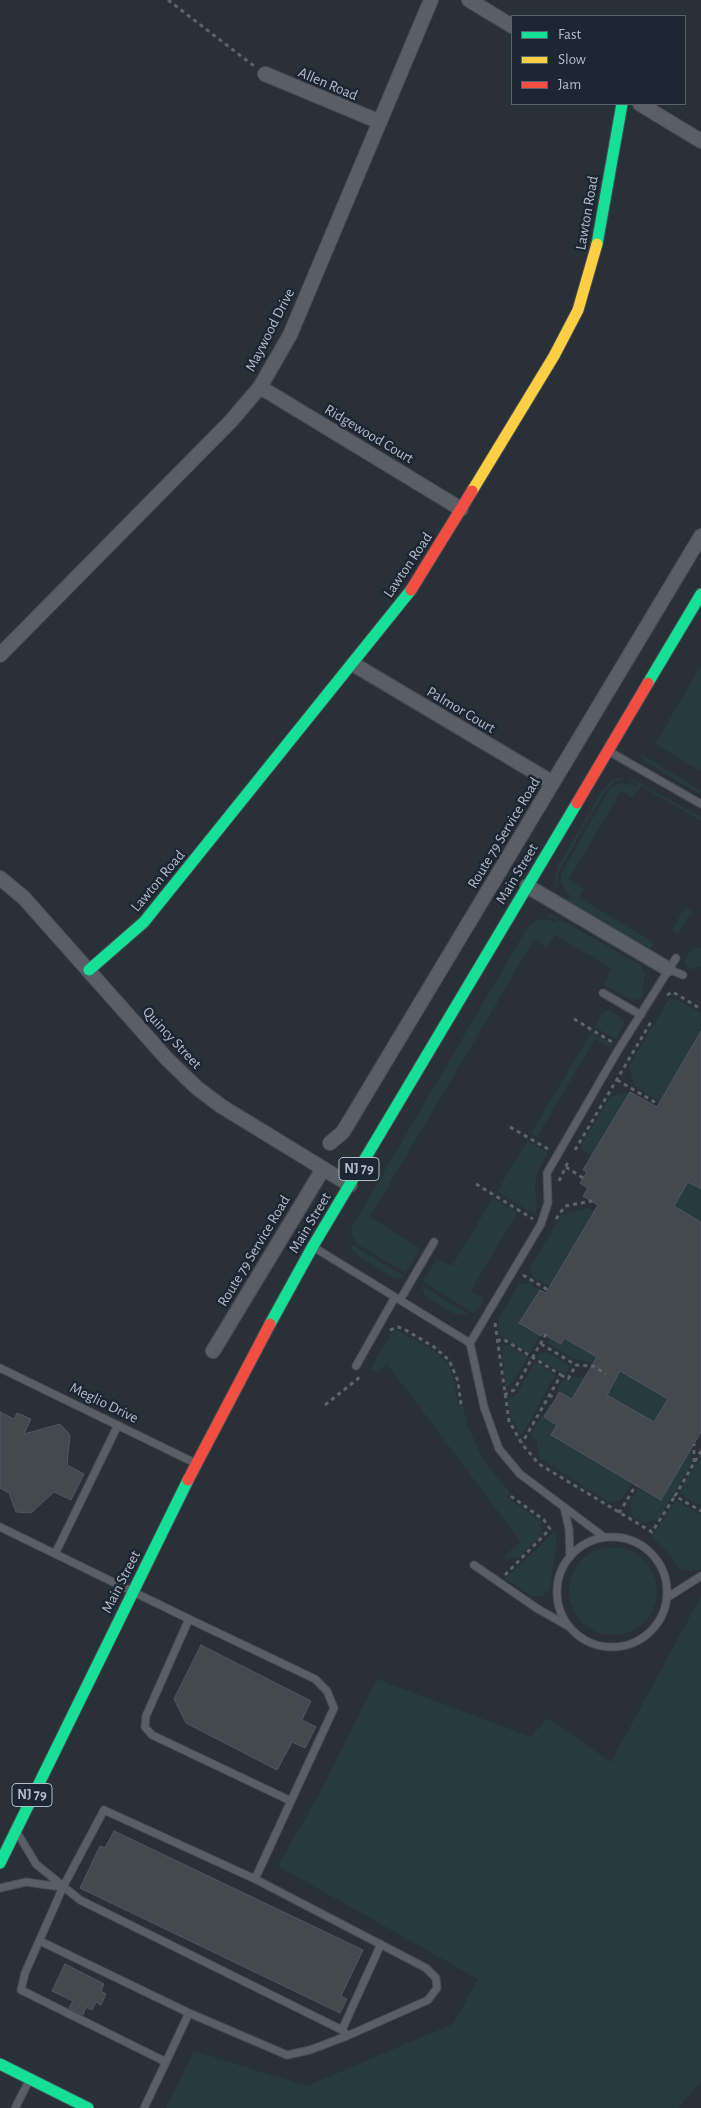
<!DOCTYPE html>
<style>
body{margin:0}
#map{position:relative;width:701px;height:2108px;overflow:hidden;background:#2a3038;font-family:"Alegreya Sans",sans-serif}
canvas{display:block}
.legend{position:absolute;left:511px;top:15px;width:175px;height:90px;box-sizing:border-box;background:#1d2633;border:1px solid #59626f;margin:0;padding:6px 9px;list-style:none;font-size:15px;color:#b4bcc9}
.legend li{display:flex;align-items:center;gap:10px;height:25px}
.legend b{width:25px;border:1px solid #59626f}
</style>
<div id="map">
<canvas width="701" height="2108"></canvas>
<ul class="legend">
<li><b style="height:6px;background:#16e098"></b>Fast</li>
<li><b style="height:6px;background:#ffcf43"></b>Slow</li>
<li><b style="height:6px;background:#f24e42"></b>Jam</li>
</ul>
</div>
<script>
const context = document.querySelector('canvas').getContext('2d');
context.lineJoin = 'round';
function fill(path, color) { context.fillStyle = color; context.fill(path, 'evenodd'); }
const poly = rows => new Path2D(rows.map(r => 'M' + r).join(''));
function strokePath(path, color, width, dash) { context.strokeStyle = color; context.lineWidth = width; context.lineCap = dash ? 'butt' : 'round'; context.setLineDash(dash || []); context.stroke(path); }
function label(font, color, halo, rows, align = 'center') {
  context.font = font + ' "Alegreya Sans",sans-serif'; context.lineWidth = 5; context.setLineDash([]); context.textBaseline = 'middle'; context.strokeStyle = halo; context.fillStyle = color; for (const [text, x, y, turn = 0] of rows) {
    context.save(); context.translate(x, y); context.rotate((+turn || 0) * Math.PI / 180); context.textAlign = isNaN(turn) ? turn : align; if (halo) context.strokeText(text, 0, 0); context.fillText(text, 0, 0); context.restore();
  }
}
const green = poly([
 [701,666,701,771,655,744],
 [643,755,701,791,701,795,646,762,640,756],
 [621,777,622,779,613,783,605,791,560,869,557,877,558,885,556,886,555,876,558,866,602,791,611,781],
 [629,777,701,817,701,821,641,786,633,798,621,791,569,879,584,889,578,897,652,941,653,946,649,948,569,902,560,894,569,899,571,897,561,883,561,874,610,788,621,783,637,786,638,784,628,779],
 [685,907,693,912,677,935,672,929],
 [548,913,641,965,645,974,643,994,639,999,632,1000,604,985,611,968,555,935,547,947,534,940,370,1217,420,1248,406,1273,357,1244,351,1234,353,1225,526,930,534,922,542,919,556,922,558,920,547,916],
 [696,947,701,948,701,966,690,970,684,963,690,951],
 [672,999,678,1000,701,1013,701,1036,699,1035,660,1101,634,1086,629,1066,667,1002],
 [605,1010,613,1012,623,1020,623,1027,616,1039,594,1027],
 [591,1033,612,1045,607,1046,595,1039,537,1137,531,1133],
 [630,1092,592,1156,580,1148,610,1097],
 [527,1141,548,1152,537,1173,535,1190,537,1204,535,1215,497,1191],
 [688,1182,701,1189,701,1222,674,1206],
 [493,1198,517,1213,471,1291,483,1298,481,1306,473,1313,423,1282,436,1260,452,1266],
 [588,1208,594,1211,550,1287,533,1277,529,1268,562,1215],
 [353,1245,404,1276,397,1279,391,1277,356,1254,350,1247],
 [529,1283,540,1290,519,1323,540,1335,530,1354,499,1335,498,1325,500,1316,519,1284],
 [421,1286,469,1314,455,1314,426,1297],
 [393,1331,399,1331,436,1352,447,1362,454,1379,458,1406,463,1405,468,1427,485,1463,510,1492,507,1497,541,1522,542,1534,518,1558,506,1559,504,1556,521,1542,387,1364,377,1371,370,1369],
 [550,1337,561,1344,564,1338,612,1366,575,1359,547,1343],
 [506,1344,528,1357,511,1384,506,1387,502,1352],
 [547,1352,570,1366,565,1375,537,1358,540,1353],
 [538,1363,555,1375,524,1432,520,1434,511,1418,507,1397,514,1396,518,1392,534,1364],
 [619,1370,668,1399,654,1422,607,1395],
 [586,1376,572,1399,557,1391,564,1379,570,1382,572,1378],
 [550,1403,552,1404,545,1417,557,1425,551,1435,632,1483,621,1500,609,1502,538,1457,537,1440,530,1436],
 [692,1448,691,1465,658,1519,644,1523,632,1516,630,1502,639,1487,661,1500],
 [701,1455,701,1507,679,1493],
 [675,1500,701,1515,701,1570,690,1571,679,1569,664,1548,652,1538],
 [555,1531,557,1541,550,1589,542,1596,532,1596,505,1579],
 '569 1591a44 44 0 1 1 88 0a44 44 0 1 1-88 0Z',
 [701,1596,701,2082,678,2108,166,2108,194,2051,307,2086,453,2024,478,1979,278,1866,318,1796,377,1679,531,1737,547,1718,611,1762]
]);
const building = poly([
 [701,1031,701,1189,688,1182,674,1206,701,1222,701,1432,661,1500,551,1435,557,1425,544,1417,556,1398,559,1392,572,1399,597,1357,564,1338,561,1344,542,1333,541,1336,519,1323,540,1290,546,1293,598,1205,583,1196,588,1188,580,1183,587,1172,583,1170,630,1092,657,1107,701,1031],
 [620,1371,668,1399,654,1422,607,1395,620,1371],
 [0,1412,14,1419,17,1413,31,1419,24,1434,60,1424,70,1435,67,1465,84,1474,71,1500,54,1492,31,1513,16,1512,9,1493,0,1488,0,1412],
 [201,1645,311,1701,302,1720,316,1727,305,1748,292,1742,277,1770,186,1723,174,1699,201,1645],
 [114,1831,363,1950,341,1996,347,1999,340,2013,80,1888,100,1846,105,1848,114,1831],
 [65,1964,104,1984,101,1991,106,1994,101,2005,96,2002,92,2010,86,2007,83,2015,69,2008,73,2001,52,1991,65,1964]
]);
const path = poly([
 [168,0,254,66],
 [667,995,673,992,701,1009],
 [574,1019,612,1042],
 [617,1080,658,1104],
 [510,1127,548,1149],
 [575,1150,651,1022],
 [566,1167,583,1178],
 [559,1181,568,1162],
 [476,1184,533,1219],
 [556,1219,565,1206,592,1201],
 [523,1275,548,1290],
 [495,1323,509,1421,522,1444,539,1464,652,1532,675,1496],
 [390,1330,398,1327,404,1329,434,1347,449,1360,458,1381,461,1405],
 [497,1341,503,1339,561,1375,522,1443],
 [541,1344,576,1365,593,1366,606,1374],
 [561,1375,568,1379,576,1365],
 [504,1395,514,1390,546,1334],
 [549,1395,555,1398],
 [325,1405,360,1377],
 [701,1451,675,1496,701,1511],
 [694,1462,694,1444],
 [619,1513,636,1485],
 [505,1575,550,1529,544,1520,508,1494]
]);
const lane = poly([
 [610,752,701,804],
 [668,969,683,975],
 [603,993,641,1015],
 [315,1248,470,1343],
 [400,1300,434,1242],
 [356,1366,395,1297],
 [0,1368,193,1462],
 [564,1507,569,1529,570,1557],
 [0,1527,189,1619,146,1716,145,1727,152,1735,291,1801,255,1879],
 '557 1592a55 55 0 1 1 110 0a55 55 0 1 1-110 0Z',
 [604,1537,520,1474,499,1449,484,1407,470,1343,541,1224,548,1203,547,1173,617,1052,676,958],
 [55,1554,118,1425],
 [474,1565,538,1609,568,1626],
 [668,1597,701,1576],
 [189,1619,315,1679,327,1691,334,1708,291,1801],
 [18,1834,36,1864,80,1900,342,2030],
 [0,1888,26,1882,62,1887],
 [40,1941,189,2013],
 [344,2032,342,2030,381,1944],
 [15,2108,29,2081],
 [144,2108,166,2062,189,2013,287,2055,310,2050,347,2036,428,2000,437,1988,436,1978,426,1968,255,1879,104,1810,63,1887,25,1973,21,1990,166,2062]
]);
const street = poly([
 [469,0,512,26],
 [265,74,380,122],
 [640,104,701,141],
 [260,387,461,509],
 [0,655,231,421,260,387,290,335,431,0],
 [353,664,553,783],
 [0,878,24,898,167,1059,197,1088,221,1106,350,1185],
 [527,886,668,969],
 [330,1143,343,1132,701,536],
 [213,1351,323,1169]
]);
const fast = poly([
 [597,244,622,104],
 [648,683,701,594],
 [89,970,144,922,411,590],
 [270,1324,313,1246,577,803],
 [0,1863,188,1480],
 [0,2064,88,2108]
]);
const slow = poly([
 [472,491,554,356,578,310,597,244]
]);
const jam = poly([
 [411,590,472,491],
 [577,803,648,683],
 [188,1480,270,1324]
]);
const shields = [
 [359,1169,40],
 [32,1795,40]
];
const shieldNames = [
 ["NJ 79",359,1169],
 ["NJ 79",32,1795]
];
const streetNames = [
 ["Allen Road",328,84,23],
 ["Lawton Road",587,213,-80],
 ["Maywood Drive",270,330,-63],
 ["Ridgewood Court",369,434,31],
 ["Lawton Road",408,565,-56],
 ["Palmor Court",461,710,31],
 ["Route 79 Service Road",504,833,-59],
 ["Main Street",517,874,-59],
 ["Lawton Road",158,881,-50],
 ["Quincy Street",172,1038,47],
 ["Main Street",310,1223,-59],
 ["Route 79 Service Road",254,1251,-59],
 ["Meglio Drive",104,1403,26],
 ["Main Street",121,1582,-63]
];
fill(green, '#273a3e');
fill(building, '#444950');
strokePath(building, '#52575f', 1);
strokePath(lane, '#484c53', 9);
strokePath(street, '#484c53', 16);
strokePath(fast, '#484c53', 13);
strokePath(slow, '#484c53', 13);
strokePath(jam, '#484c53', 13);
strokePath(path, '#5d636a', 3, [4, 4]);
strokePath(lane, '#5a5e66', 7);
strokePath(street, '#5a5e66', 14);
strokePath(fast, '#16e098', 11);
strokePath(slow, '#ffcf43', 11);
strokePath(jam, '#f24e42', 11);
for (const [x, y, w] of shields) { const box = new Path2D(); box.roundRect(x - w / 2, y - 11.5, w, 23, 4); context.fillStyle = '#1d2633'; context.fill(box); strokePath(box, '#b4bcc9', 1); }
label('bold 14px', '#b4bcc9', null, shieldNames);
label('15px', '#b4bcc9', '#1d2633', streetNames);
</script>
